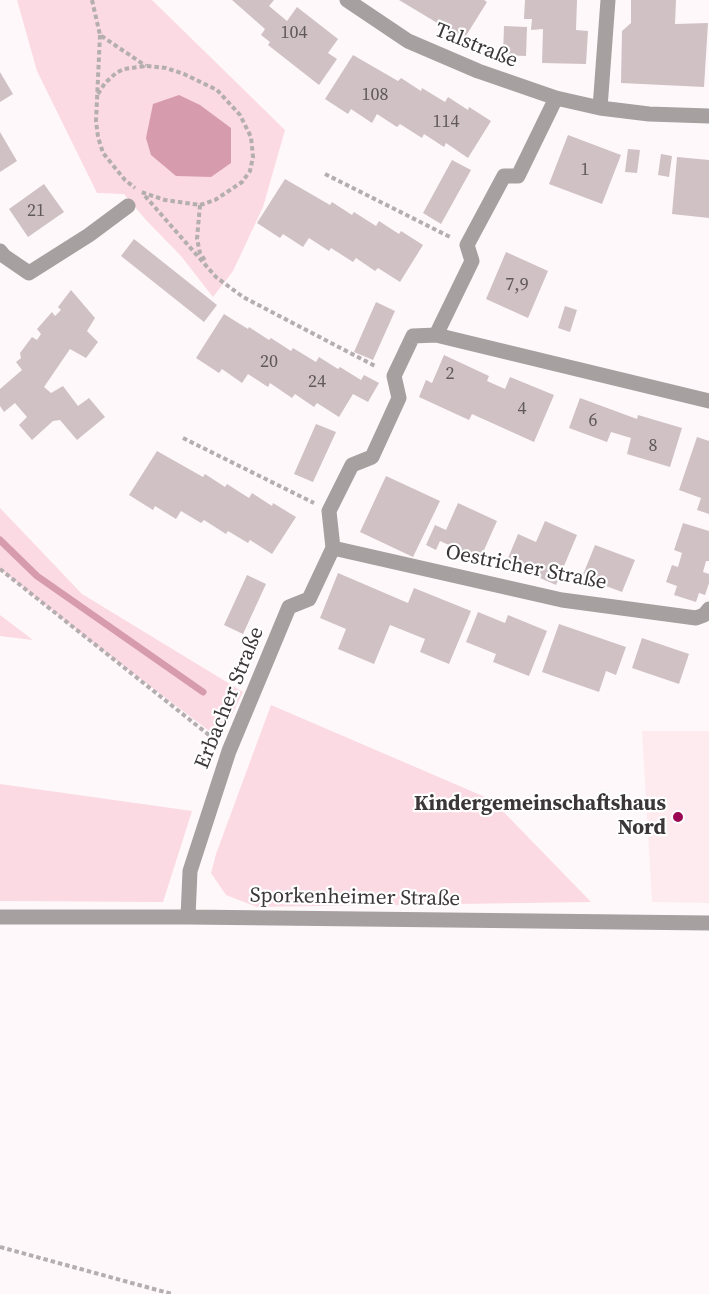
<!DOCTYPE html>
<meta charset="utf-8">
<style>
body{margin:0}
canvas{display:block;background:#fef8fa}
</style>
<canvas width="709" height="1294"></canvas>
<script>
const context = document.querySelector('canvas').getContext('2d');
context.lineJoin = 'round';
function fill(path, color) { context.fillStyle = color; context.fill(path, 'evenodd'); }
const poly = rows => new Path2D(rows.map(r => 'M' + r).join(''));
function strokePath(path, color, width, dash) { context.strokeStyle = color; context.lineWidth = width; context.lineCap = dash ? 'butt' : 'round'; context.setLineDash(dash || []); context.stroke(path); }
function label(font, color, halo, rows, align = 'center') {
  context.font = font + ' "Source Serif 4",serif'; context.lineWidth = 4.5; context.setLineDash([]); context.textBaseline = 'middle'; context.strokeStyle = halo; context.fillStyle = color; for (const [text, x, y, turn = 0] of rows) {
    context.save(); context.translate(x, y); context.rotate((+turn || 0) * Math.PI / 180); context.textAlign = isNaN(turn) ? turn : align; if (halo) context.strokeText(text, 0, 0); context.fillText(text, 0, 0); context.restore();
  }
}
const built = poly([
 [642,731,709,731,709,903,652,902]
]);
const green = poly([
 [17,0,152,0,285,130,263,207,233,271,213,297,181,256,146,220,124,194,97,193,37,71],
 [0,508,82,594,243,692,220,739,93,643,0,569],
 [0,615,33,640,0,636],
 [271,705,492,800,591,902,257,907,226,895,211,873,216,854],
 [0,784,192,811,163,902,0,901]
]);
const water = poly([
 [179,95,200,105,231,128,231,163,211,177,176,176,151,155,146,138,153,104]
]);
const stream = poly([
 [0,540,37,576,203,692]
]);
const building = poly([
 [232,0,274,0,269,6,287,21,297,7,338,39,328,53,337,59,319,85,268,45,270,42,261,35,265,29],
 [399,0,484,0,487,2,464,39],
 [525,0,577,0,576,30,588,31,586,64,542,63,543,29,531,30,532,19,524,19],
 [631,0,676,0,675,24,708,23,704,87,621,83,622,31,631,23],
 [504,26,527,27,526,56,503,55],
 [353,55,398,81,401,78,421,91,422,88,445,102,448,97,468,110,469,107,491,121,468,158,446,143,444,147,424,134,422,138,400,124,397,127,377,114,372,123,351,109,348,114,325,99],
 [0,72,13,94,0,102],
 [0,132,17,161,0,172],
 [568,135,621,155,602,204,549,184],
 [628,149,640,150,637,173,625,172],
 [661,154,672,156,669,177,658,175],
 [677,157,709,160,709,218,672,214],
 [452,160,471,170,441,224,423,213],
 [285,179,330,205,332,202,352,215,354,212,376,226,379,221,399,234,401,231,423,245,400,282,378,268,375,271,356,258,353,262,331,248,329,251,309,238,303,247,283,234,280,238,257,223],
 [44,184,64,212,28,237,9,209],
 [134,239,217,305,204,322,121,256],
 [506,252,548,271,528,318,486,299],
 [71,290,95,318,87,331,98,342,86,358,70,349,44,387,51,393,63,386,78,406,89,398,105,417,77,440,60,420,53,421,32,440,19,425,27,417,15,403,4,412,0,406,0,389,22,370,16,362,21,358,20,353,32,337,37,340,41,334,37,329,52,312,55,316,61,310,58,307],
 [376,302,395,311,373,360,354,352],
 [565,306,577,310,570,332,558,328],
 [224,314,248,329,249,327,269,340,271,338,291,351,293,348,316,362,319,357,338,369,340,367,361,380,364,375,379,383,368,402,353,394,339,417,317,403,314,407,295,394,292,398,270,383,268,387,248,374,242,383,222,369,219,373,196,358],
 [444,355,489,376,487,381,505,389,510,377,554,395,534,442,472,414,469,420,419,397,426,380,432,383],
 [580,398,637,419,638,415,682,428,670,467,627,454,631,438,611,432,607,442,569,428],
 [316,424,336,432,313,482,294,474],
 [697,437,709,441,709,514,697,510,701,498,679,490],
 [157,451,203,477,205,474,225,487,227,484,249,498,252,493,272,506,273,503,296,517,272,554,250,540,248,543,228,531,226,534,204,520,201,523,181,511,176,519,155,506,153,510,129,495],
 [386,476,440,501,413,557,360,532],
 [458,503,497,521,480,559,440,541,436,550,426,545,435,525,446,530],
 [545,521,577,535,556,585,506,563,518,534,536,542],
 [683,523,709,531,709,561,706,561,703,572,709,574,709,583,705,595,699,593,696,602,674,595,677,586,666,582,672,565,678,567,682,553,674,550],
 [595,545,635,560,622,592,582,577],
 [338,573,408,603,414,588,471,611,449,664,420,652,425,639,390,625,374,664,338,649,346,629,320,618],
 [247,575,266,584,243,634,224,625],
 [478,612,505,623,508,615,547,631,529,676,493,662,496,654,466,642],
 [559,624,626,647,616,675,606,671,599,692,542,672],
 [642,638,689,654,679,684,632,668]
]);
const path = poly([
 [92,0,100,35,146,66],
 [100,35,96,121,98,137,103,153,125,180,135,188],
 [98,94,105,83,116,73,124,69,146,66,166,68,184,74,217,90,240,115,251,137,253,157,250,171,242,182,215,200,200,205,165,200,141,192],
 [325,174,450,237],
 [145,196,216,277,243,297,377,367],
 [200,205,197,239,200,253,206,262],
 [183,438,314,503],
 [0,569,214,739],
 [0,1247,172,1294]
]);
const minor = poly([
 [347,0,408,41,478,71,556,98,600,108,649,114,709,116],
 [600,108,608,0],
 [0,251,4,256,29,273,89,235,128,206],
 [436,335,709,401],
 [333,548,562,600,696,618,704,615,709,609],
 [0,917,188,917,709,923],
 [188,917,190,871,229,751,289,607,309,599,333,548,329,511,352,465,372,457,399,398,394,376,413,336,436,335,472,261,467,245,504,176,518,176,556,98]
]);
const markers = [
 [678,817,6,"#9c0754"]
];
const numberNames = [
 ["104",294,33],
 ["108",375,95],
 ["114",446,122],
 ["1",585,170],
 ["21",36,211],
 ["7,9",517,285],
 ["20",269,362],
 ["2",450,374],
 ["24",317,382],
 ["4",522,409],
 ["6",593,421],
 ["8",653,446]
];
const streetNames = [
 ["Talstraße",476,46,22],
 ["Oestricher Straße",526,568,11],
 ["Erbacher Straße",230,698,-68],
 ["Sporkenheimer Straße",355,898,1]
];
const poiNames = [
 ["Kindergemeinschaftshaus",666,805],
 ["Nord",666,829]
];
fill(built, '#feebf0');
fill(green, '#fbdae3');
fill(water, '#d69cae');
strokePath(stream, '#d69cae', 7);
fill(building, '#d0c1c5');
strokePath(path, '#b4aeb0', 4, [4.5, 3]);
strokePath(minor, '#a6a0a1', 15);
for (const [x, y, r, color] of markers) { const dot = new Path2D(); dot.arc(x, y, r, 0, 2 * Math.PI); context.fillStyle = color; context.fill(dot); strokePath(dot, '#fff', 2); }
label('18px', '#60595a', null, numberNames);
label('21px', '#3b3637', '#fff', streetNames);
label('bold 21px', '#3b3637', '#fff', poiNames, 'right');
</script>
